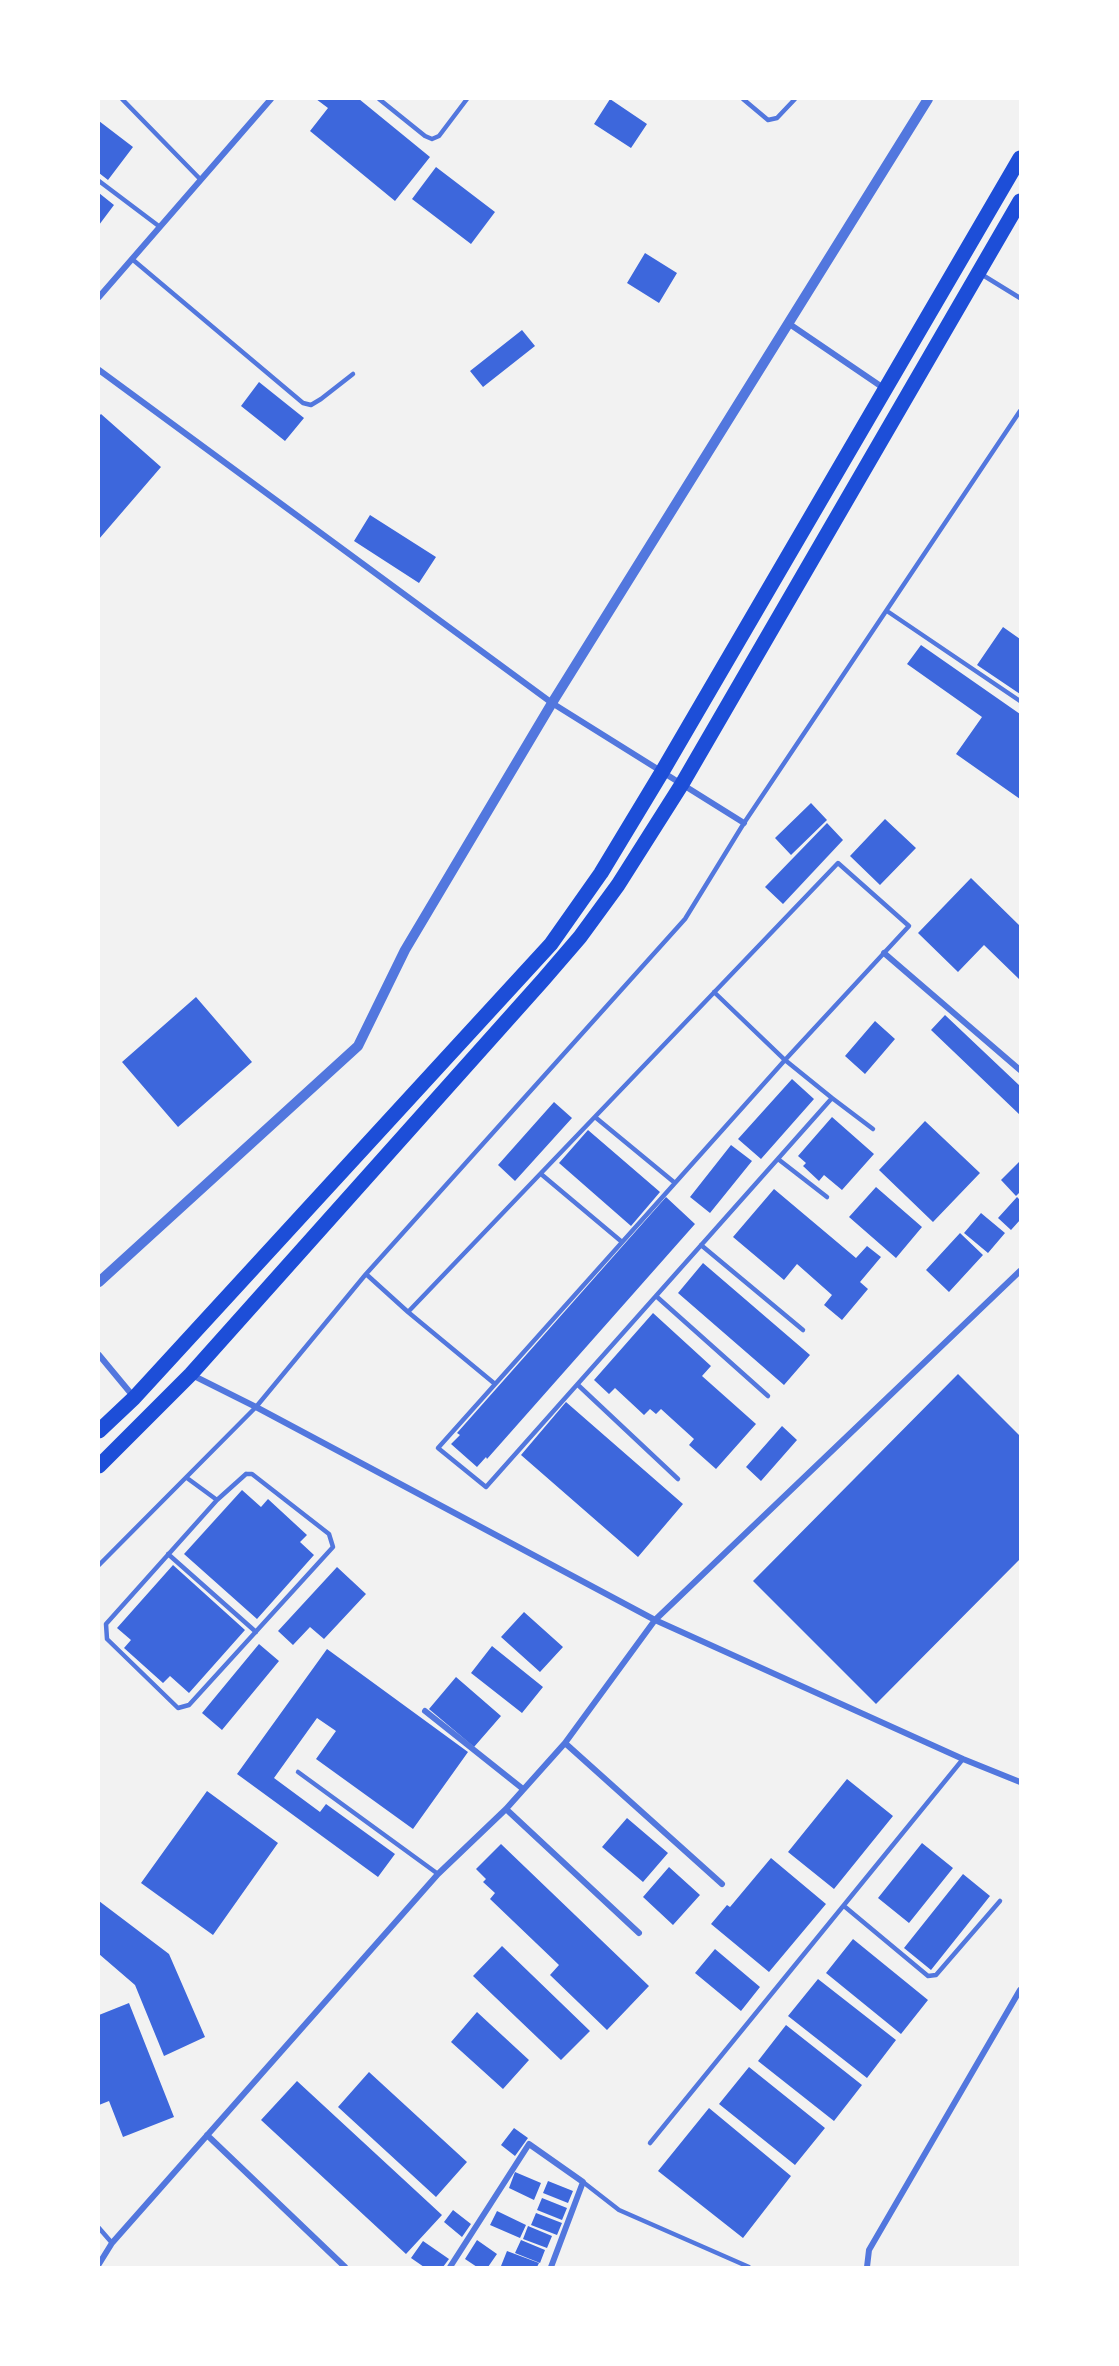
<!DOCTYPE html>
<style>
body{margin:0}
#map{position:relative;width:1119px;height:2366px;overflow:hidden;background:#f2f2f2;font-family:"Varela Round",sans-serif}
canvas{display:block}
.frame{position:absolute;inset:0;border:100px solid #fff;pointer-events:none}
</style>
<div id="map">
<canvas width="1119" height="2366"></canvas>
<div class="frame"></div>
</div>
<script>
const context = document.querySelector('canvas').getContext('2d');
context.lineJoin = 'round';
function fill(path, color) { context.fillStyle = color; context.fill(path, 'evenodd'); }
const poly = rows => new Path2D(rows.map(r => 'M' + r).join(''));
function strokePath(path, color, width, dash) { context.strokeStyle = color; context.lineWidth = width; context.lineCap = dash ? 'butt' : 'round'; context.setLineDash(dash || []); context.stroke(path); }
const building = poly([
 [316,99,359,99,430,157,395,201,310,131,328,108],
 [610,99,647,124,631,148,594,124],
 [99,121,133,147,108,180,99,173],
 [436,167,495,212,471,244,412,199],
 [99,193,114,205,99,225],
 [645,253,677,273,659,303,627,283],
 [522,330,535,346,483,387,470,371],
 [259,382,304,418,285,441,241,406],
 [101,414,161,467,99,539,99,416],
 [370,515,436,557,419,583,354,541],
 [1003,627,1020,639,1020,694,977,665],
 [921,645,1020,714,1020,799,956,754,982,717,907,664],
 [811,803,827,820,791,855,775,838],
 [885,819,916,848,880,885,850,856],
 [827,823,843,840,783,904,765,887],
 [971,878,1020,926,1020,980,984,945,958,972,918,933],
 [196,997,252,1062,178,1127,122,1062],
 [945,1015,1020,1086,1020,1115,931,1030],
 [875,1021,895,1039,865,1074,845,1056],
 [792,1079,814,1099,761,1159,738,1139],
 [554,1102,572,1118,515,1181,498,1165],
 [832,1117,874,1154,842,1190,824,1175,819,1181,803,1166,806,1163,798,1156],
 [925,1121,980,1173,933,1222,879,1170],
 [588,1130,660,1192,631,1226,559,1163],
 [731,1145,752,1161,710,1213,690,1197],
 [1020,1161,1020,1192,1016,1196,1001,1180],
 [876,1187,922,1227,896,1258,849,1217],
 [774,1189,856,1258,867,1246,881,1257,860,1282,868,1289,842,1320,824,1305,832,1295,797,1264,784,1280,733,1237],
 [666,1197,695,1224,487,1459,486,1457,477,1467,451,1444,460,1435,457,1433],
 [1017,1197,1020,1200,1020,1220,1011,1230,998,1218],
 [981,1213,1005,1233,988,1253,964,1233],
 [960,1233,983,1255,949,1292,926,1270],
 [703,1263,810,1355,784,1385,678,1293],
 [653,1313,711,1366,702,1376,756,1424,716,1469,689,1445,694,1439,661,1409,656,1414,650,1409,644,1415,615,1388,609,1394,594,1380],
 [958,1374,1020,1436,1020,1559,876,1704,753,1581],
 [566,1402,683,1504,638,1557,521,1455],
 [782,1426,797,1440,761,1481,746,1467],
 [242,1490,261,1507,268,1499,307,1535,300,1542,314,1555,257,1619,184,1554],
 [173,1565,245,1630,189,1693,170,1676,163,1683,124,1648,131,1640,117,1628],
 [337,1567,366,1594,324,1639,310,1627,293,1645,278,1631],
 [524,1612,563,1647,540,1672,501,1637],
 [259,1644,279,1661,222,1730,202,1713],
 [492,1646,543,1687,522,1713,471,1673],
 [327,1649,468,1752,413,1829,316,1759,336,1731,317,1718,274,1778,320,1812,326,1804,395,1854,378,1877,237,1774],
 [456,1677,501,1716,474,1747,429,1709],
 [847,1779,893,1816,834,1889,788,1852],
 [207,1791,278,1843,213,1935,141,1883],
 [627,1818,668,1853,643,1882,602,1847],
 [922,1843,953,1868,909,1923,878,1898],
 [501,1844,649,1986,607,2030,550,1975,559,1965,490,1899,495,1893,483,1882,486,1879,476,1869],
 [771,1858,826,1904,769,1972,711,1924,727,1905,730,1907],
 [669,1867,700,1895,673,1925,643,1897],
 [963,1874,990,1896,931,1970,904,1948],
 [99,1901,169,1954,205,2037,164,2056,135,1985,99,1954],
 [853,1939,928,2000,901,2034,826,1973],
 [502,1946,590,2031,561,2060,473,1976],
 [715,1949,760,1987,741,2011,695,1973],
 [818,1979,896,2040,867,2078,788,2016],
 [129,2003,174,2117,123,2137,109,2101,99,2105,99,2015],
 [477,2012,529,2060,503,2089,451,2042],
 [786,2025,862,2085,834,2121,758,2061],
 [749,2067,825,2128,795,2165,719,2104],
 [369,2072,467,2162,436,2197,338,2107],
 [297,2081,442,2215,406,2254,261,2120],
 [709,2108,791,2176,743,2238,658,2171],
 [514,2128,528,2138,515,2156,501,2145],
 [515,2172,541,2183,534,2200,509,2188],
 [548,2181,573,2191,568,2203,543,2193],
 [542,2198,567,2208,562,2220,537,2210],
 [453,2210,471,2224,462,2237,444,2222],
 [497,2211,526,2225,520,2238,490,2225],
 [536,2213,562,2223,557,2235,531,2225],
 [528,2226,552,2236,547,2248,523,2239],
 [477,2240,497,2254,488,2267,477,2267,465,2259],
 [521,2240,545,2250,540,2263,515,2253],
 [423,2241,449,2259,443,2267,424,2267,411,2258],
 [507,2251,539,2263,537,2267,501,2266]
]);
const service = poly([
 [122,99,201,180],
 [379,99,425,136,432,139,439,136,467,99],
 [743,99,768,120,777,118,795,99],
 [99,181,160,227],
 [132,259,303,403,311,405,321,399,353,374],
 [981,274,1020,298],
 [887,611,1020,701],
 [785,1060,832,1098,486,1487,438,1448,785,1060],
 [832,1098,873,1129],
 [595,1117,675,1183],
 [778,1159,827,1197],
 [541,1174,622,1242],
 [701,1245,803,1330],
 [366,1274,408,1312],
 [656,1296,768,1396],
 [495,1384,408,1312,838,863,909,926,785,1060,714,992],
 [578,1385,678,1479],
 [246,1474,252,1474,329,1534,333,1547,189,1705,178,1708,107,1639,106,1624,217,1500,246,1474],
 [187,1478,217,1500],
 [168,1554,256,1632],
 [99,1565,256,1407,366,1274,685,919,744,823,1020,411],
 [298,1772,438,1874],
 [844,1906,928,1976,936,1975,1000,1901],
 [650,2143,963,1759],
 [583,2182,619,2210,749,2267],
 [99,2228,112,2243]
]);
const minor = poly([
 [99,297,271,99],
 [788,323,885,389],
 [99,370,552,703,744,823],
 [884,953,1020,1070],
 [99,1355,133,1396],
 [192,1375,256,1407,655,1620,963,1759,1020,1782],
 [425,1711,523,1789],
 [565,1743,722,1884],
 [506,1809,639,1933],
 [207,2135,345,2267],
 [99,2264,112,2243,438,1874,506,1809,565,1743,655,1620,1020,1271],
 [450,2267,529,2144,583,2182,551,2267],
 [867,2267,869,2250,1020,1990]
]);
const tertiary = poly([
 [99,1282,358,1046,405,950,552,703,928,99]
]);
const primary = poly([
 [99,1431,134,1398,551,944,601,873,662,772,1020,158],
 [99,1466,191,1374,543,980,580,937,618,885,682,784,1020,201]
]);
fill(building, '#3d67dc');
strokePath(service, '#5277de', 4.5);
strokePath(minor, '#5277de', 6);
strokePath(tertiary, '#5277de', 10);
strokePath(primary, '#1d4ed8', 15);
</script>
